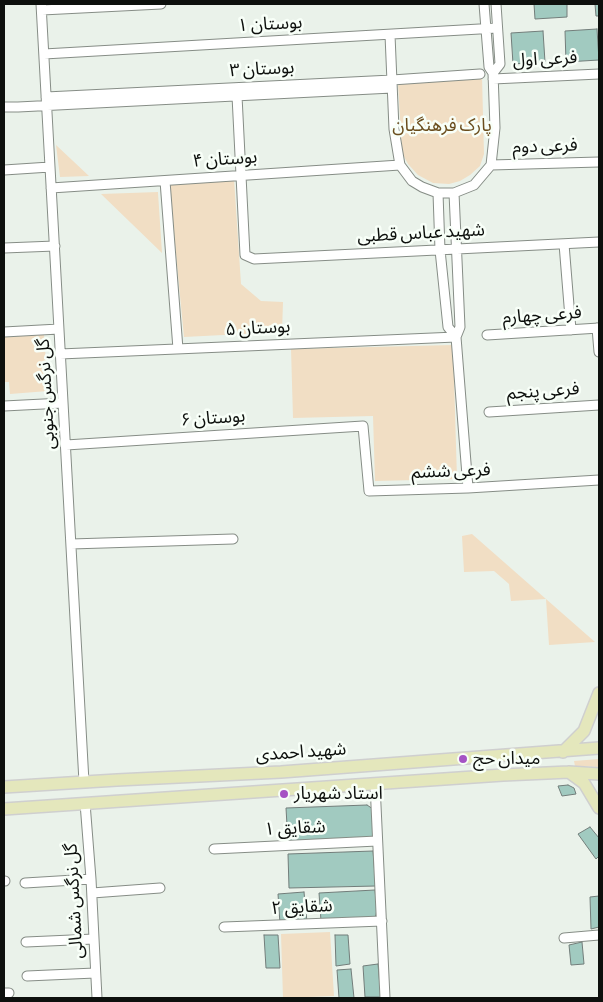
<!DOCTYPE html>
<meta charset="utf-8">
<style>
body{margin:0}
#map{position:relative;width:603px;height:1002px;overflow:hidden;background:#eaf2ea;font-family:"Sofia Sans Condensed",sans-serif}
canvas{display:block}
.frame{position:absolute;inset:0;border:5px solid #0d100d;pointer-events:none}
</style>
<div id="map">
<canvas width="603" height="1002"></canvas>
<div class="frame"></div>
</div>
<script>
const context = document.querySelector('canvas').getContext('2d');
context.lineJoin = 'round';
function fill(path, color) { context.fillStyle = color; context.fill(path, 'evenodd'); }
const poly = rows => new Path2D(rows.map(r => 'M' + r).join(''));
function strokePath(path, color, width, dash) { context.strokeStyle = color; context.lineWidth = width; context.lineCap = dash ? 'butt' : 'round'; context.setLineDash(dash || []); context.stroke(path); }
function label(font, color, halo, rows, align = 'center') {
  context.font = font + ' "Sofia Sans Condensed","Noto Sans Arabic",sans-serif'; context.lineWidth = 5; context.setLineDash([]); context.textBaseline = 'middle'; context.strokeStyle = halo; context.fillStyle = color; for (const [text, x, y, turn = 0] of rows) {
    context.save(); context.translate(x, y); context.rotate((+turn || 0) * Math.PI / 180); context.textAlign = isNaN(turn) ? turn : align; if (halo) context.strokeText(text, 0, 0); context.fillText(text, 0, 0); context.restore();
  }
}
const green = poly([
 [482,76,484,154,480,166,470,175,460,181,449,184,433,183,418,175,408,164,402,153,398,83],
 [56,145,89,176,60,177],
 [234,179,241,284,261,301,283,302,282,332,184,337,169,182],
 [158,192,158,193,162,253,101,194],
 [44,334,48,391,10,394,9,382,4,382,4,337],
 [453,345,457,479,375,481,373,416,293,418,291,349],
 [472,534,546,599,595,642,549,645,546,599,511,601,509,584,494,571,464,572,462,536],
 [599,759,599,767,575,766,574,761],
 [330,932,334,996,283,998,281,934]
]);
const building = poly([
 [534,4,567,4,567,17,535,19,534,4],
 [595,4,599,4,599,16,596,16,595,4],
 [597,29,599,60,566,62,565,31,597,29],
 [543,31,545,62,513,64,511,33,543,31],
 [568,785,574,788,576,794,562,796,558,786,568,785],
 [367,805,373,809,374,840,288,843,286,808,367,805],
 [590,827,599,838,599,856,596,859,578,834,590,827],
 [373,851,376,886,289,888,288,854,373,851],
 [375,890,377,909,376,915,373,919,321,921,319,893,375,890],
 [304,892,307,922,280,924,278,894,304,892],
 [599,896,599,927,591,929,590,897,599,896],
 [264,935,278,935,280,968,266,968,264,935],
 [335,935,348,935,350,964,336,966,335,935],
 [582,942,584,964,571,965,569,945,582,942],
 [378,964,381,997,365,997,363,966,378,964],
 [351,969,354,998,339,998,337,970,351,969]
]);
const minor = poly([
 [41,4,84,782],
 [484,4,489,67,493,73],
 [42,10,161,4],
 [390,35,394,129,400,165,412,181,422,187,438,193,454,193,474,185,491,165,495,128,493,73],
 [44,54,497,28],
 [493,73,500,64,496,4],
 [493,79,599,74],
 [237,96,245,255,254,259,599,242],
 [46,97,392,80,480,74],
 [4,107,18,107,392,88],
 [491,165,599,162],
 [4,170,50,167],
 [165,181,178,349],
 [51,188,400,165],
 [438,193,440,250,448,327,456,337],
 [454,193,460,327,456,337,468,488],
 [564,244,571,330],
 [4,248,55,246],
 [597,328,599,352],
 [4,332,59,329],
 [487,335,599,328],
 [60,354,456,337],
 [4,406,63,403],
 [489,412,599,405],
 [66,445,363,426,369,491,468,488,599,480],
 [71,544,233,539],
 [375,784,385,998],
 [85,803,91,879,97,998],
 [214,849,377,841],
 [4,881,5,881],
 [25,883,91,879],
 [92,893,160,888],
 [224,927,382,921],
 [564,938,599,935],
 [26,942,94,939],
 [27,976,95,973],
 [4,993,9,993]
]);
const major = poly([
 [563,752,584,731,599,693],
 [569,772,584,783,599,808],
 [4,787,117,780,281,772,599,748],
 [4,809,503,775,569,772,599,774]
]);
const markers = [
 [463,759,5,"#a553c4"],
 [284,794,5,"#a553c4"]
];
const streetNames = [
 ["بوستان ۱",270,25,-3],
 ["فرعی اول",545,60,-3],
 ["بوستان ۳",262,70,-3],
 ["فرعی دوم",545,147,-2],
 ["بوستان ۴",225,160,-4],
 ["شهید عباس قطبی",421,234,-3],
 ["فرعی چهارم",542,316,-4],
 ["بوستان ۵",258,329,-3],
 ["فرعی پنجم",543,392,-4],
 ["گل نرگس جنوبی",47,394,-93],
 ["بوستان ۶",213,419,-4],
 ["فرعی ششم",451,472,-2],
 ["شهید احمدی",301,753,-4],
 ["شقایق ۱",295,829,-3],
 ["گل نرگس شمالی",75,901,-93],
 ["شقایق ۲",302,908,-3]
];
const parkNames = [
 ["پارک فرهنگیان",442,126]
];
const poiNames = [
 ["میدان حج",473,759],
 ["استاد شهریار",294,794]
];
fill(green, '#f1dec4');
fill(building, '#a1cac0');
strokePath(building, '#727d7a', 1);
strokePath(minor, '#868d86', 11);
strokePath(major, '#cfcfcf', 14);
strokePath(minor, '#fff', 9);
strokePath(major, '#e4e7bc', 11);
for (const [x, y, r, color] of markers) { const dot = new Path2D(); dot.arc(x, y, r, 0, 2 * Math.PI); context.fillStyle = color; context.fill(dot); strokePath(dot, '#f8fff8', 2); }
label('18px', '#0d100d', '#f8fff8', streetNames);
label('18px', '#6a4d1d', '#f8fff8', parkNames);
label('18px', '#0d100d', '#f8fff8', poiNames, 'left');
</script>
